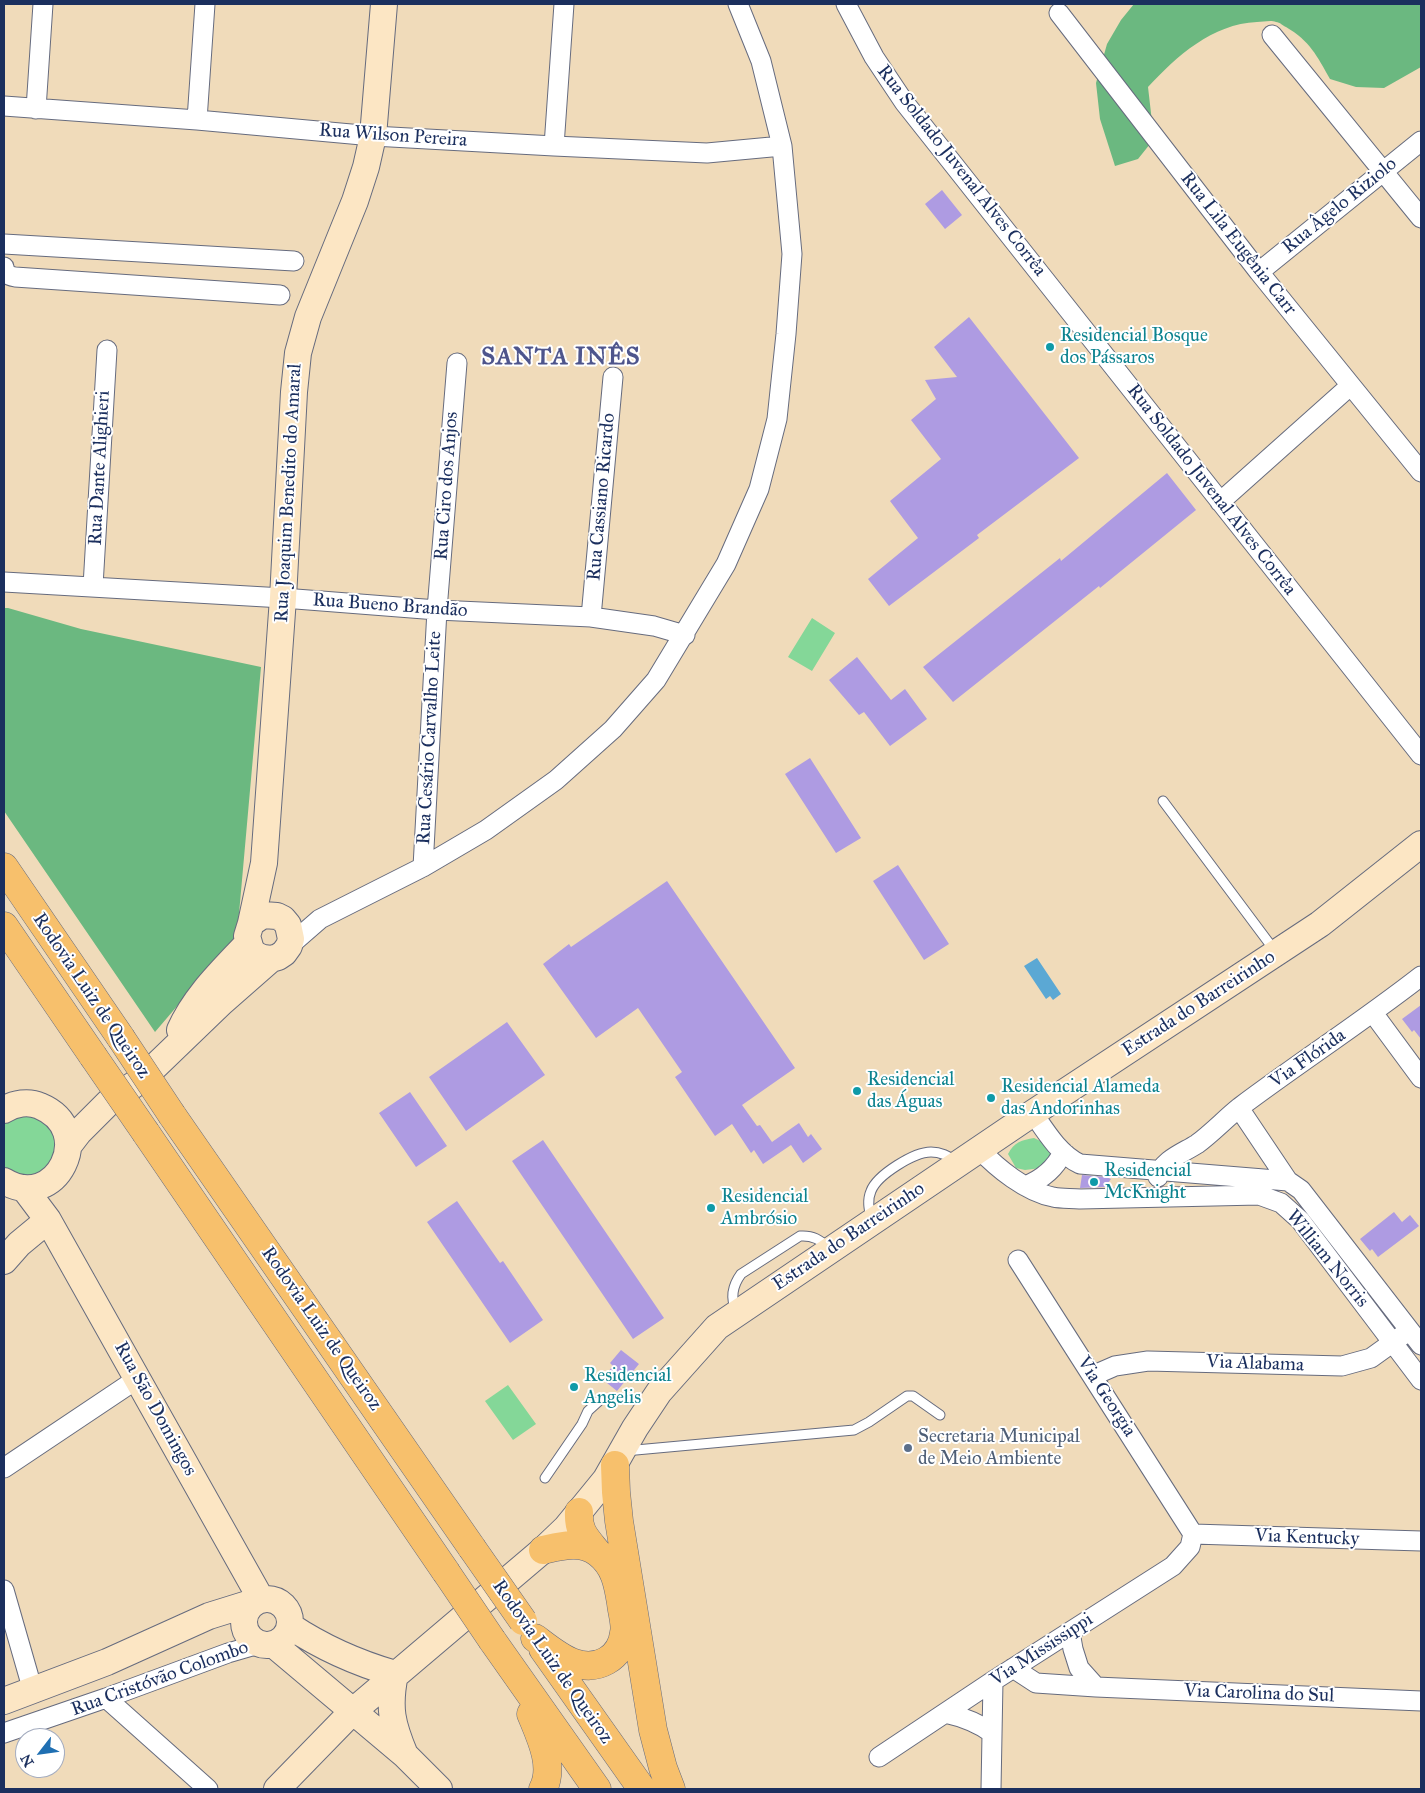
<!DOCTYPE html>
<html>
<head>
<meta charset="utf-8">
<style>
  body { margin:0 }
  #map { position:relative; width:1425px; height:1793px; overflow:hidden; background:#f0dbba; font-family:"IM FELL Great Primer",serif }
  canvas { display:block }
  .frame { position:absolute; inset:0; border:5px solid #1b2f5e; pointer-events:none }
  .north { position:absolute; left:15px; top:1728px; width:50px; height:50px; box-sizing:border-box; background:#fff; border:1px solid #a4acbf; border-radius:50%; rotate:240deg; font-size:14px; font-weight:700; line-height:20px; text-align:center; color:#1b2f5e }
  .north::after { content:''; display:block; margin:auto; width:18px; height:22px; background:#1f6fb2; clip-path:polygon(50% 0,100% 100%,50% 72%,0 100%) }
</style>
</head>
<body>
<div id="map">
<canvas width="1425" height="1793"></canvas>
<div class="frame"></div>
<div class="north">N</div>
</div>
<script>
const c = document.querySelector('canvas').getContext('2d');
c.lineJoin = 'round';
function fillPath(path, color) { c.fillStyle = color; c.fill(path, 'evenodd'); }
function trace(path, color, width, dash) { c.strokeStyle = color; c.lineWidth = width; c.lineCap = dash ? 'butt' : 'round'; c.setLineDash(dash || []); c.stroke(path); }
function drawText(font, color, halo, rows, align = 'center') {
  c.font = font + ' "IM FELL Great Primer",serif'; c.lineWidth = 4; c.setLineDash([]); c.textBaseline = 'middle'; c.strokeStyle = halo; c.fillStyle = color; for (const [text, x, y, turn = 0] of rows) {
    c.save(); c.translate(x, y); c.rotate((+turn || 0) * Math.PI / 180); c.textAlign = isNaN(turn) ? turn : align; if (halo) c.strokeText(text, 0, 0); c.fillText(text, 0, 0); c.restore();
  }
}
fillPath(new Path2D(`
  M812,618l23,15 -23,38 -24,-14z
  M24,1113l25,10 9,25 -14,23c-16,5 -25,8 -40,-4v-45z
  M1034,1138c9,4 15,8 18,17l-11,13 -16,2 -9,-2 -8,-14c6,-12 14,-14 26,-16z
  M508,1385l28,39 -23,16 -28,-39z`), '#84d798');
fillPath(new Path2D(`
  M1134,4h287v63l-37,21 -28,-1 -26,-8c-13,-23 -20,-38 -44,-52 -3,-1 -6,-5 -10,-5 -5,-2 -13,0 -19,0 -45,2 -80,34 -109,65l6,52 -16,20 -23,7 -15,-47 -4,-36 11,-39 14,-24z
  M4,608h4l73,21 180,38 -24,269 -82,96 -151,-221z`), '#6bb880');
fillPath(new Path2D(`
  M1037,958l24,36 -8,6 -3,-4 -4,3 -22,-33z`), '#5ba8d4');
fillPath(new Path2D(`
  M942,190l20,25 -17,14 -20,-25z
  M969,317l110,141 -102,77 2,3 -90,68 -21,-27 50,-41 -28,-37 51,-42 -30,-39 25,-21 -11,-19 32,-3 -23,-30z
  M1167,473l29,37 -96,78 -1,-2 -146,116 -30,-35 137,-109 1,3z
  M857,657l34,43 14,-11 22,30 -37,27 -26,-34 -5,3 -30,-35z
  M810,758l51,80 -25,15 -51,-79z
  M898,865l51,79 -25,16 -51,-79z
  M667,881l128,187 -53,37 15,21 3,-1 12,17 27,-19 9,14 3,-3 11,15 -19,14 -12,-18 -28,19 -9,-14 -3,3 -19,-29 -17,12 -40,-59 7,-5 -44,-64 -42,30 -53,-74 26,-20 2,3z
  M1421,1005v34l-7,-9 -2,2 -10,-13z
  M507,1022l38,53 -79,56 -37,-54z
  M410,1092l37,54 -31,21 -37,-54z
  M543,1140l121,178 -31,21 -121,-178z
  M1082,1175l24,2 5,2 -6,8 -25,1z
  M457,1201l43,62 3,-2 40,59 -33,23 -83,-121z
  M1394,1212l8,10 8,-7 9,11 -41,31 -6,-8 -2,2 -10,-12z
  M621,1350l18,14 -22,27 -15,-12 11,-13 -3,-3z`), '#ae9be2');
const lane = new Path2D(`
  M1163,801l112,150
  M871,1218c-2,-9 -4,-18 0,-27 6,-16 43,-39 60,-39 10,0 17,4 25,9
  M736,1310c-6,-13 -3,-25 5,-36l59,-38c13,-1 20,4 29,12
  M625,1451l229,-21 15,-8 38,-26h6l27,19
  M545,1478l37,-54 6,-13 11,-10`);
const street = new Path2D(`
  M846,4l28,53 30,45 517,653
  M1059,13l200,259 162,200
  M1272,35l149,183
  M4,106l193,14 176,16 181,10 153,7 75,-7
  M36,109l7,-105
  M197,120l8,-116
  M554,146l10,-142
  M4,244l290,17
  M4,267c1,7 5,9 11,10l265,18
  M1259,272l162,-131
  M1220,502l130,-116
  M4,582l279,16 154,12 154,7 63,9 31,9
  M93,586l14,-236
  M591,617l22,-240
  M423,867l14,-257 20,-247
  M289,946l31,-27 103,-52 63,-37 70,-50 57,-51 43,-49 70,-116 33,-75 18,-70 9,-85 6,-80 -10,-108 -21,-85 -23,-57
  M1373,1013l48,65
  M1239,1108l49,73
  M1033,1113c13,19 26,41 47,51l208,17 13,9 120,155
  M979,1149c18,19 47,43 74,48 9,2 18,1 27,2l179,-4 22,8 19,17 121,160
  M1158,1177c4,-17 25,-24 39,-33 15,-11 28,-25 43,-37 60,-45 122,-85 181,-131
  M1025,1186c18,-7 30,-17 38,-34
  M1018,1260l175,274
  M1092,1376l23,-10 33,-5 194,5 29,-8 32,-23
  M4,1468l133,-89
  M1193,1534l228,7
  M4,1590l29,101
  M1070,1632l3,17 6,19 17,19
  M1013,1668l23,15 60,4 325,14
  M106,1698l102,91
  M945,1713c18,4 32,9 47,20
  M4,1733l102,-35 122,-45 31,-9
  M879,1757l114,-76 180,-115 17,-19 3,-13
  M991,1789l2,-108`);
const secondary = new Path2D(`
  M251,923l12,-8 14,1 6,3 5,6 3,14 -2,7 -5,7 -6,4 -7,2 -8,-1 -7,-3 -5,-5 -4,-14 4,-13 13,-60 19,-265 11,-206 4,-39 10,-36 47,-116 11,-34 7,-31 11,-132
  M180,1030c15,-34 43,-60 68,-87
  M4,1110c10,-7 25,-9 36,-4 58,24 16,107 -36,75
  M69,1145l10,-13 30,-30 33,-23 80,-77 49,-43
  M24,1188l24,32 213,379
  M4,1261l15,-17 29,-24
  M244 1622a23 23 0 1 1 46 0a23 23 0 1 1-46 0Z
  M290,1626c33,22 67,37 105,48
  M273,1644l132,111 34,34
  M395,1674c-7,34 -3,50 10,81
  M4,1701l103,-39 102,-46 45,-14
  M277,1789l75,-77 191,-162 23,-22 40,-49 29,-51 24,-36 58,-65 316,-214 287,-189 101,-80`);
const highway = new Path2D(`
  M4,867l117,171
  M4,926l89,130
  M172,1115l300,433
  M146,1133l300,439
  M615,1465l1,27 3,29 34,209 10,38 8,21
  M579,1512c-1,19 6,25 18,40
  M535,1638c12,9 25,20 39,25 23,8 47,-4 50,-30 2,-9 -2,-20 -3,-30 -3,-19 -6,-37 -23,-50 -16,-13 -37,-7 -55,-3
  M492,1640l105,149
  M543,1649l99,140
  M531,1714c9,22 24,52 12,75`);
trace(lane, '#666b7e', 11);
trace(street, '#666b7e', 21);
trace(secondary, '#666b7e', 28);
trace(highway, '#666b7e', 29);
trace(lane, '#fff', 9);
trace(street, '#fff', 19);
trace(secondary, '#fce6c4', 26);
trace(highway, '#f7c06c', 28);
const highwayBridge = new Path2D(`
  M121,1038l51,77
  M93,1056l53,77
  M472,1548l51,73
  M446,1572l46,68`);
trace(highwayBridge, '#666b7e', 29, []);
trace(highwayBridge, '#f7c06c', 28);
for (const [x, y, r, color] of [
  [1050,347,5,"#0f9aa8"],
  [857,1091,5,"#0f9aa8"],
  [991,1098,5,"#0f9aa8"],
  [1094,1182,5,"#0f9aa8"],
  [711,1208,5,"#0f9aa8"],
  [574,1387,5,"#0f9aa8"],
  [908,1448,5,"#5c6f8a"]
]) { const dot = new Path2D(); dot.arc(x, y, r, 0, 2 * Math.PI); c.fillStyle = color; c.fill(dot); trace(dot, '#fff', 2); }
drawText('19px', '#1b2f5e', '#fff', [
  ["Rua Wilson Pereira",393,136,4],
  ["Rua Soldado Juvenal Alves Corrêa",961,171,52],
  ["Rua Âgelo Riziolo",1340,206,-39],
  ["Rua Lila Eugênia Carr",1238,244,52],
  ["Rua Dante Alighieri",100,468,-87],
  ["Rua Ciro dos Anjos",447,486,-86],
  ["Rua Soldado Juvenal Alves Corrêa",1211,490,52],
  ["Rua Joaquim Benedito do Amaral",289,493,-87],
  ["Rua Cassiano Ricardo",602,497,-85],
  ["Rua Bueno Brandão",390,606,4],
  ["Rua Cesário Carvalho Leite",430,738,-87],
  ["Rodovia Luiz de Queiroz",91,996,56],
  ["Estrada do Barreirinho",1199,1004,-33],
  ["Via Flórida",1308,1059,-35],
  ["Estrada do Barreirinho",849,1237,-34],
  ["William Norris",1327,1259,51],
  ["Rodovia Luiz de Queiroz",321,1329,55],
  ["Via Alabama",1255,1364,2],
  ["Via Georgia",1106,1397,57],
  ["Rua São Domingos",155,1409,61],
  ["Via Kentucky",1307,1538,2],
  ["Via Mississippi",1042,1650,-33],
  ["Rodovia Luiz de Queiroz",552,1662,55],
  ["Rua Cristóvão Colombo",160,1679,-20],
  ["Via Carolina do Sul",1259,1694,2]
]);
drawText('19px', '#0d838f', '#fff', [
  ["Residencial Bosque",1060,336],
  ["dos Pássaros",1060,358],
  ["Residencial",867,1080],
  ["das Águas",867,1102],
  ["Residencial Alameda",1001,1087],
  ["das Andorinhas",1001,1109],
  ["Residencial",1104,1171],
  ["McKnight",1104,1193],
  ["Residencial",721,1197],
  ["Ambrósio",721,1219],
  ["Residencial",584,1376],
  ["Angelis",584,1398]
], 'left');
drawText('19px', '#4e5e75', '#fff', [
  ["Secretaria Municipal",918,1437],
  ["de Meio Ambiente",918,1459]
], 'left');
c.letterSpacing = '1px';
drawText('bold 24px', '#4e558c', '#fff', [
  ["SANTA INÊS",561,358]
]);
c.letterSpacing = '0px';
</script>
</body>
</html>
